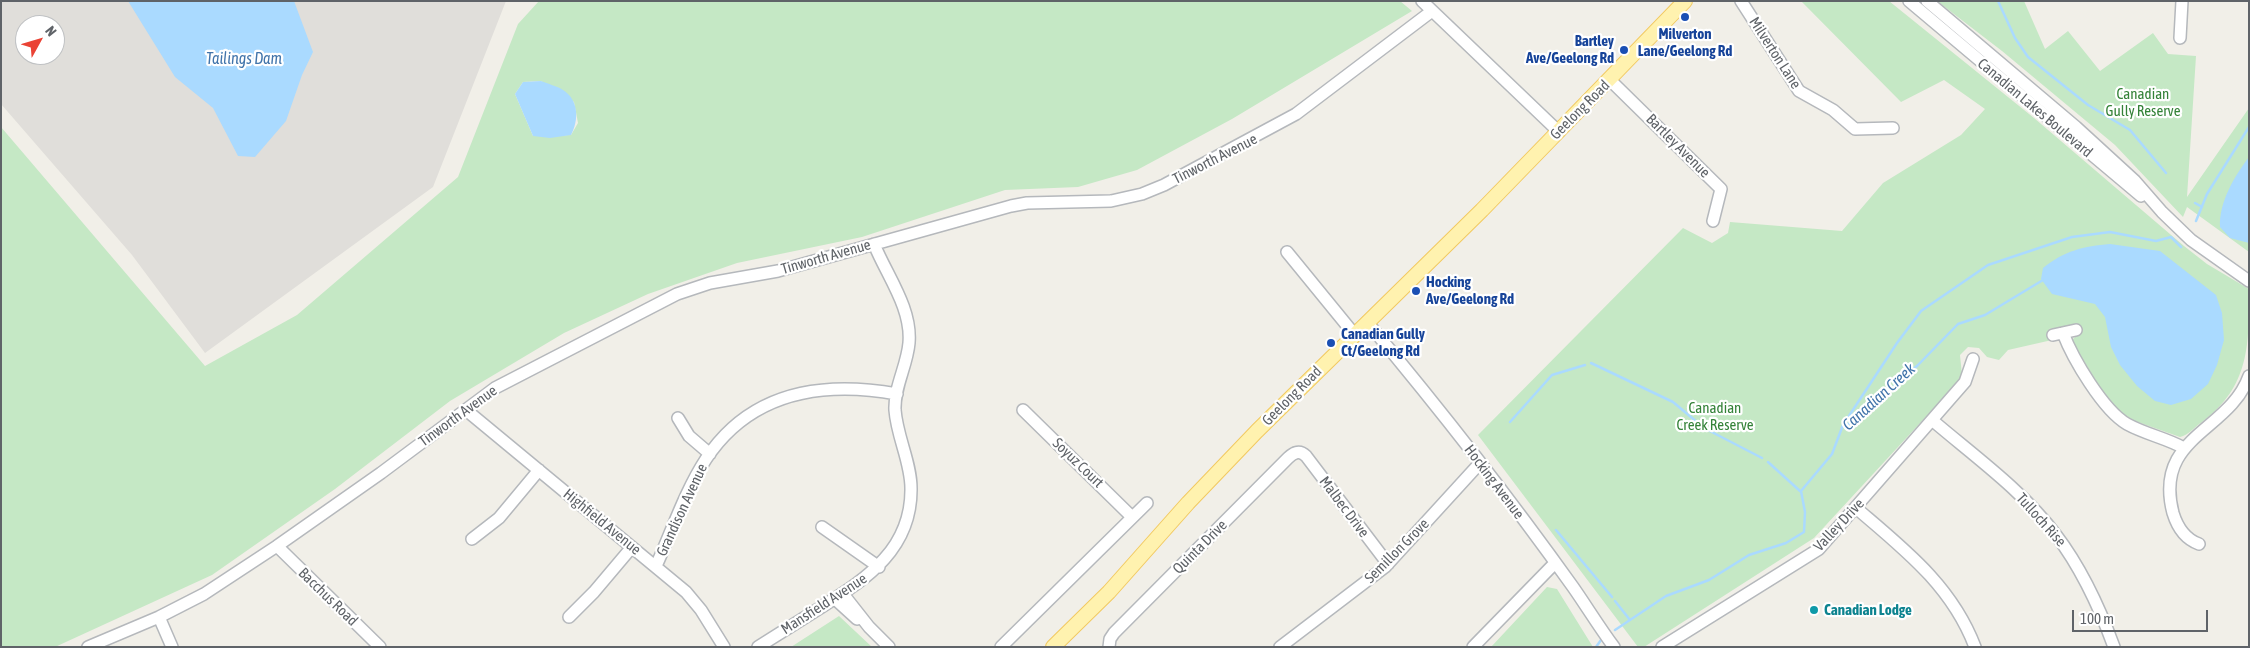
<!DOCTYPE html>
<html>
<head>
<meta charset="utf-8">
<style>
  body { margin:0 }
  #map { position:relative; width:2250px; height:648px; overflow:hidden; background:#f1efe8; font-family:"Asap Condensed",sans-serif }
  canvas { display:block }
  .frame { position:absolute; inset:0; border:2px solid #5f6368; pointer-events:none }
  .north { position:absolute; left:15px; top:15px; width:50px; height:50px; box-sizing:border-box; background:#fff; border:1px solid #bfc1c3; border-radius:50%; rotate:51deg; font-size:14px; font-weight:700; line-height:20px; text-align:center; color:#5f6368 }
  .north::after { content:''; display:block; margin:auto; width:18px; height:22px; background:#ea4335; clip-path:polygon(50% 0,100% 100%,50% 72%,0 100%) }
  .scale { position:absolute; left:2072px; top:610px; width:136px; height:22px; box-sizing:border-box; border:2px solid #5f6368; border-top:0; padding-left:6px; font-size:15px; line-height:18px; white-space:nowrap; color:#5f6368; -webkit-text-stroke:4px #fff; paint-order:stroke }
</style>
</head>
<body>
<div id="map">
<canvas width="2250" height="648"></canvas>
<div class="frame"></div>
<div class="north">N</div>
<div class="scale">100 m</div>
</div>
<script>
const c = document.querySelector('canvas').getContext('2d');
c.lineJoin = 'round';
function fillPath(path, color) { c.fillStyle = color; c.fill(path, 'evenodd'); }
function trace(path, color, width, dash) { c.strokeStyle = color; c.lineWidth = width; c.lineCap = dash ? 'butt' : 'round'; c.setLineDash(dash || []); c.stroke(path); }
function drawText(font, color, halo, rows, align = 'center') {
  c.font = font + ' "Asap Condensed",sans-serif'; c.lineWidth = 4.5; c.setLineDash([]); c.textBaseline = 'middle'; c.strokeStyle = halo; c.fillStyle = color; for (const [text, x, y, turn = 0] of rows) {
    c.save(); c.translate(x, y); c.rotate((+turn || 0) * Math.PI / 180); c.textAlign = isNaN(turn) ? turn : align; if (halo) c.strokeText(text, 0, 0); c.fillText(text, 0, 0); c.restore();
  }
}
fillPath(new Path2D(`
  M1,1h505l-73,186 -228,166 -73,-98 -131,-151zM25,25h30v30h-30z`), '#e0deda');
fillPath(new Path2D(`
  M539,1h861l12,10 -180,108 -95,51 -59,17 -73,3 -143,47 -125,26 -89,31 -84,39 -114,68 -115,88 -123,86 -157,72h-54v-520l204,239 92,-51 161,-138 60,-153zM541,81l33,21 4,21 -7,12 -38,1 -18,-42 8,-12z
  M1801,1h88l145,117 150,128 23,18 42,25c0,56 1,97 -47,133 -8,5 -13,13 -22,15l-45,-16 -14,-8 -19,-22 -28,-46 -1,-6 4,-4 1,-10 -29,4 3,11 -44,10 -9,10 -12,-3 -8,-9 -11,-1 -8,8 2,20 -4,7 -144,156 -170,109h-6l-160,-212 205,-207 29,15 16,-10 2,-11 112,9 41,-48 78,-48 24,-26 -41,-29 -43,22z
  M1937,1h87l21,48 23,-18 32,40 53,-38 15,21 28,2 -9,141 62,-89v144l-62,-45 -4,10 -68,-72 -113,-94z
  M1547,587l10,2 36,58h-102z
  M839,616l33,31h-81z`), '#c5e8c5');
fillPath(new Path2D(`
  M128,1h166l19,51 -11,23 -16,46 -31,36 -17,-1 -25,-48 -38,-31z
  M541,81c7,3 16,5 22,9 16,10 16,30 8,45l-21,3 -17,-2 -18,-42 8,-12z
  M2249,157v86l-19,-5 -10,-11c-1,-25 14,-50 29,-70z
  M2110,244l50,7 56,44 6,18 2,27 -7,25 -9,19 -17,15 -20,6 -16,-4 -18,-15 -17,-21 -9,-18 -6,-30 -10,-13 -43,-10 -11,-15 2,-11c21,-17 41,-22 67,-24z`), '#aadaff');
trace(new Path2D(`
  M1998,1l17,37 13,19 60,48 42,25 36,43
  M2195,203l7,4
  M2196,221l11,-27 42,-67
  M1591,363l82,39 31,26 58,30
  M1510,422l42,-47 33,-10
  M1843,425l54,-82 24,-32 67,-46 84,-28 38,-5 46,9 15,-4 10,10
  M1768,462l32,29
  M1556,530l56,67
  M1615,601l15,19
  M1615,630l51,-34 43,-16 40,-25 37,-12 18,-11 1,-20 -4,-21 31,-37 11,-29 10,-2 65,-58 40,-41 27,-9 58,-35
  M1596,647l5,-7`), '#aadaff', 2.5);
const minor = new Path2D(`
  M1422,1l137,131
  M1741,1l58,90 34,19 22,19 38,-1
  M1909,1l232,195
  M1927,1l149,126 59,54 27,31 29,28 58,41
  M2180,38l2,-37
  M1610,80l111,109 -8,32
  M1287,252l67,82
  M1367,322c72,86 141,174 206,265 14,20 26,40 41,60
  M2063,333c10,26 40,77 64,91 18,10 39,14 57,24
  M2053,335l23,-5
  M466,410l220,182 15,18 23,37
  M1023,410l109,107
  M678,418l11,18 21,18
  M1932,420c42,36 90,70 124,115 26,34 43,71 58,112
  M1856,508c48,41 96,78 119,139
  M822,527l57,40
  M472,539l27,-21 40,-48
  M2199,544c-14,-5 -22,-18 -26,-31 -20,-77 56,-81 76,-137
  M277,546l103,101
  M656,566c16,-35 29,-75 50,-107 45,-68 118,-78 191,-65
  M843,594l26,33 20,20
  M835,599l22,20
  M159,617l13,30
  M569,617l25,-25 38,-45
  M88,647l71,-30 45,-23 73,-48 104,-73 114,-85 182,-94 33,-11 68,-12 233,-65 16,-3 84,-2 31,-7 22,-9 132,-71 136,-103
  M758,647c22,-14 43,-27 65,-41 45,-28 89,-58 88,-118 0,-26 -14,-51 -16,-78 -1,-23 12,-44 14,-67 3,-35 -22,-67 -35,-99
  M1001,647l146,-144
  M1109,647l1,-8 4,-6 174,-175c6,-6 12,-8 18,-2l82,108
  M1280,647l105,-80 95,-104
  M1473,647l82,-84
  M1662,647l157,-98 146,-167 8,-23`);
const major = new Path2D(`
  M1053,647l56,-55 79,-89 69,-72 225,-221 203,-209`);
trace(minor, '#b5b8bc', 14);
trace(major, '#f2c960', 16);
trace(minor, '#fff', 11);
trace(major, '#fff2af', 14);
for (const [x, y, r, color] of [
  [1685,17,5,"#1a4fb4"],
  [1624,50,5,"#1a4fb4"],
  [1416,291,5,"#1a4fb4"],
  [1331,343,5,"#1a4fb4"],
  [1814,610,5,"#0f9aa8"]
]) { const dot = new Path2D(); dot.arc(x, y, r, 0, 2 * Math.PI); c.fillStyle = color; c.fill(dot); trace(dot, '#fff', 2); }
drawText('bold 15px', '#164399', '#fff', [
  ["Milverton",1685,34,"center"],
  ["Lane/Geelong Rd",1685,51,"center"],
  ["Bartley",1614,41,"right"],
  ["Ave/Geelong Rd",1614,58,"right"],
  ["Hocking",1426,282],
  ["Ave/Geelong Rd",1426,299],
  ["Canadian Gully",1341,334],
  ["Ct/Geelong Rd",1341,351]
], 'left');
drawText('15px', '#5f6368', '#fff', [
  ["Milverton Lane",1775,53,57],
  ["Canadian Lakes Boulevard",2035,108,40],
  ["Geelong Road",1580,110,-45],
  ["Bartley Avenue",1678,146,45],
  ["Tinworth Avenue",1215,159,-27],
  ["Tinworth Avenue",826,257,-16],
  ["Geelong Road",1292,396,-45],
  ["Tinworth Avenue",458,416,-36],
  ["Soyuz Court",1078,463,44],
  ["Hocking Avenue",1494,482,53],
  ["Malbec Drive",1344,507,53],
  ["Grandison Avenue",682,510,-65],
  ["Tulloch Rise",2041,520,48],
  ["Highfield Avenue",602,522,39],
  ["Valley Drive",1839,525,-47],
  ["Quinta Drive",1200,547,-45],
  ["Semillon Grove",1397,551,-45],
  ["Bacchus Road",328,597,44],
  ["Mansfield Avenue",824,604,-33]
]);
drawText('15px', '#348238', '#fff', [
  ["Canadian",2143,94],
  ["Gully Reserve",2143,111],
  ["Canadian",1715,408],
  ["Creek Reserve",1715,425]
]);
drawText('bold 15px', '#0d838f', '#fff', [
  ["Canadian Lodge",1824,610]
], 'left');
drawText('italic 16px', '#4174aa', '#fff', [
  ["Tailings Dam",244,59],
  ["Canadian Creek",1879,397,-42]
]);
</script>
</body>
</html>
